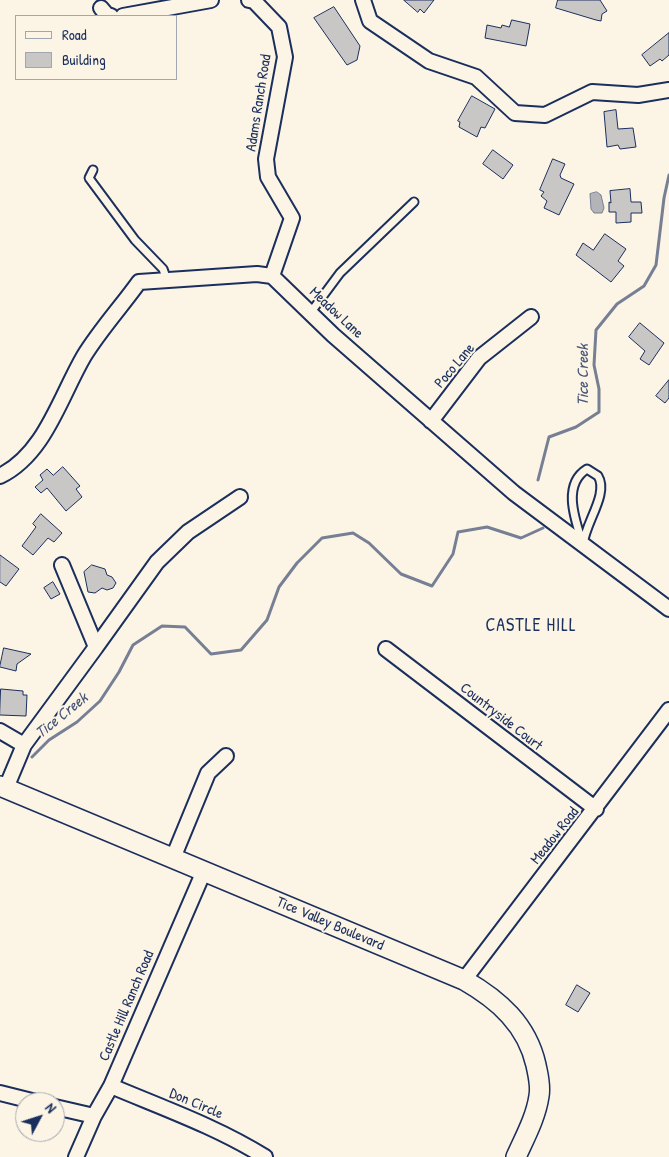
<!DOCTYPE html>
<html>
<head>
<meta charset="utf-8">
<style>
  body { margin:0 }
  #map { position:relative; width:669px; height:1157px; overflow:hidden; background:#fcf5e5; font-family:"Patrick Hand",sans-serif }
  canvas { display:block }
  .legend { position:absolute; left:15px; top:15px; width:162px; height:65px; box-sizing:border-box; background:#fcf5e5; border:1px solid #a2a6af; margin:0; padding:6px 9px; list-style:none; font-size:15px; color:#1b2f5e }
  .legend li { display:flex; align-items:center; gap:10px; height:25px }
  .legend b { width:25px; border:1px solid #a2a6af }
  .north { position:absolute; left:15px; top:1092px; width:50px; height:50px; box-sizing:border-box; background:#fcf5e5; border:1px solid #a2a6af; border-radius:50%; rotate:50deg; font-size:14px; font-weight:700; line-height:20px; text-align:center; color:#1b2f5e }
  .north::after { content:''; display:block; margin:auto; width:18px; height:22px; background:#1b2f5e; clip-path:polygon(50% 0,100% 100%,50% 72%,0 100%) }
</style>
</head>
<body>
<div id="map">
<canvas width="669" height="1157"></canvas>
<ul class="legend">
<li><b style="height:6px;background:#fcf5e5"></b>Road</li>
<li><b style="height:14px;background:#c8c7c6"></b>Building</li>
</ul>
<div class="north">N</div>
</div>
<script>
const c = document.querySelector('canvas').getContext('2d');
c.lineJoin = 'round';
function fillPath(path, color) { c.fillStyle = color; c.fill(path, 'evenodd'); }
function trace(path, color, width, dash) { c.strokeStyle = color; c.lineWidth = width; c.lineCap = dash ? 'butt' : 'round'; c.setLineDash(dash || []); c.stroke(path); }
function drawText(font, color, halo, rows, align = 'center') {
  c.font = font + ' "Patrick Hand",sans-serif'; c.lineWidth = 4; c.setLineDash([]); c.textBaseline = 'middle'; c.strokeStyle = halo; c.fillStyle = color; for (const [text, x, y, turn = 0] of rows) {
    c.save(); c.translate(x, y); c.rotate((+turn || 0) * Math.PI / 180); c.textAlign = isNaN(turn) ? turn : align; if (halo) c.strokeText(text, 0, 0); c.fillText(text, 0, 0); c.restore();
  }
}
const water = new Path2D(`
  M597,192l4,3 3,13 -2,5h-8l-3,-4 -1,-15z`);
fillPath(water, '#b2b4b8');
trace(water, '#767f94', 1);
trace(new Path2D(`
  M538,480l11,-43 27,-10 23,-15v-23l-5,-24 2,-35 21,-26 27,-18 12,-21 8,-67 5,-23
  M32,757l17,-17 28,-18 23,-21 19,-29 14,-27 29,-19 23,1 26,27 30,-4 26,-30 12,-33 18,-24 25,-25 31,-5 16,10 32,31 31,12 21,-32 5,-22 29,-5 34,11 22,-10`), '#767f94', 3);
const building = new Path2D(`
  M404,0h30l-10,13 -4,-4 -2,3z
  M558,0h42l7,11 -5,3 -1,7 -5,-1 -40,-12z
  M334,7l26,39 -3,14 -10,5 -33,-47z
  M512,20l18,4 -4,22 -41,-8 2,-13 14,3 1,-3 7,2z
  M669,33v22l-7,6 -2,-2 -10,7 -8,-11z
  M472,96l23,13 -10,19 -4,-1 -4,10 -18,-10 1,-5 -2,-1z
  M616,110l2,19 15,-1 3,19 -16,2 -2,-4 -11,2 -3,-35z
  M493,150l20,15 -10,14 -20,-15z
  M553,159l12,5 -5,11 1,3 13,6 -15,31 -15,-7 3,-7 -6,-5 3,-4 -4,-2z
  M630,189l1,13h10l1,11h-11v9l-15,1v-11h-7v-10l2,1 -1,-12z
  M605,234l21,15 -8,12 6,5 -13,16 -35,-27 7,-12 10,7z
  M640,323l24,20 -15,22 -9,-6 5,-8 -16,-14z
  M669,380v18l-4,5 -9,-7z
  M63,467l17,19 -4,3 6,8 -16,14 -19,-23 -6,5 -6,-6 8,-7 -3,-5 7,-6 6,6z
  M41,514l21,19 -8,9 -6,-4 -15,17 -11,-9 14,-19 -3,-3z
  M0,555l19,14 -13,17 -6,-4z
  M92,565l13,4 2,6 5,2 4,6 -3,5 -6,2 -5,-2 -7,5 -7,-1 -4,-20z
  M53,582l7,12 -9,5 -7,-11z
  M4,648l27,6 -14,10 -1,7 -16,-4z
  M1,689l22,2v4h4l-1,21 -26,-1z
  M577,985l13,8 -12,19 -12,-7z`);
fillPath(building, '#c8c7c6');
trace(building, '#1b2f5e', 1);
const lane = new Path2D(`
  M93,170l-4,8 46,62 28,29 4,11
  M311,312l29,-39 74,-71
  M587,469l11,7c11,18 -13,47 -15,69 -7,-23 -22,-60 4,-76z`);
const street = new Path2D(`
  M249,0l5,1 25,26 6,30 -19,102 2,18 24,41 -20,58
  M363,0l7,21 59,40 47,16 39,36 30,2 47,-23 46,3 31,-5
  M101,8l6,7 4,1
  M123,16l88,-16
  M431,421l48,-63 52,-41
  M0,476c45,-22 60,-79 84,-120 16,-26 37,-49 55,-74l118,-8 15,2 61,59 181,158 155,116
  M96,647l61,-85 31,-30 52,-35
  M386,649l210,160
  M0,731l24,14 -18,43
  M24,745l72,-98 -34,-82
  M173,858l35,-85 18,-17
  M464,980l205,-270
  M111,1086c52,22 106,41 154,71
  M0,1093l36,9
  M55,1107l39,9 17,-30 93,-215
  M76,1157l18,-41`);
const secondary = new Path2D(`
  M0,786l464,194c35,20 63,45 72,85 2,10 5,20 3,31 -3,21 -14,41 -23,61`);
trace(lane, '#1b2f5e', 11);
trace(street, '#1b2f5e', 18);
trace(secondary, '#1b2f5e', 22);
trace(lane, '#fcf5e5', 7);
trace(street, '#fcf5e5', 14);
trace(secondary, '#fcf5e5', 19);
drawText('15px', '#1b2f5e', '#fcf5e5', [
  ["Adams Ranch Road",259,103,-81],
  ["Meadow Lane",336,313,43],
  ["Poco Lane",455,366,-50],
  ["Countryside Court",501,717,38],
  ["Meadow Road",555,836,-52],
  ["Tice Valley Boulevard",330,924,23],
  ["Castle Hill Ranch Road",127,1006,-67],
  ["Don Circle",196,1104,23]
]);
drawText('italic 16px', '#485779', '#fcf5e5', [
  ["Tice Creek",584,375,-90],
  ["Tice Creek",62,716,-39]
]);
c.letterSpacing = '1px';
drawText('18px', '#1b2f5e', '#fcf5e5', [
  ["CASTLE HILL",531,626]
]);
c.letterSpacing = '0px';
</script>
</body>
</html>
